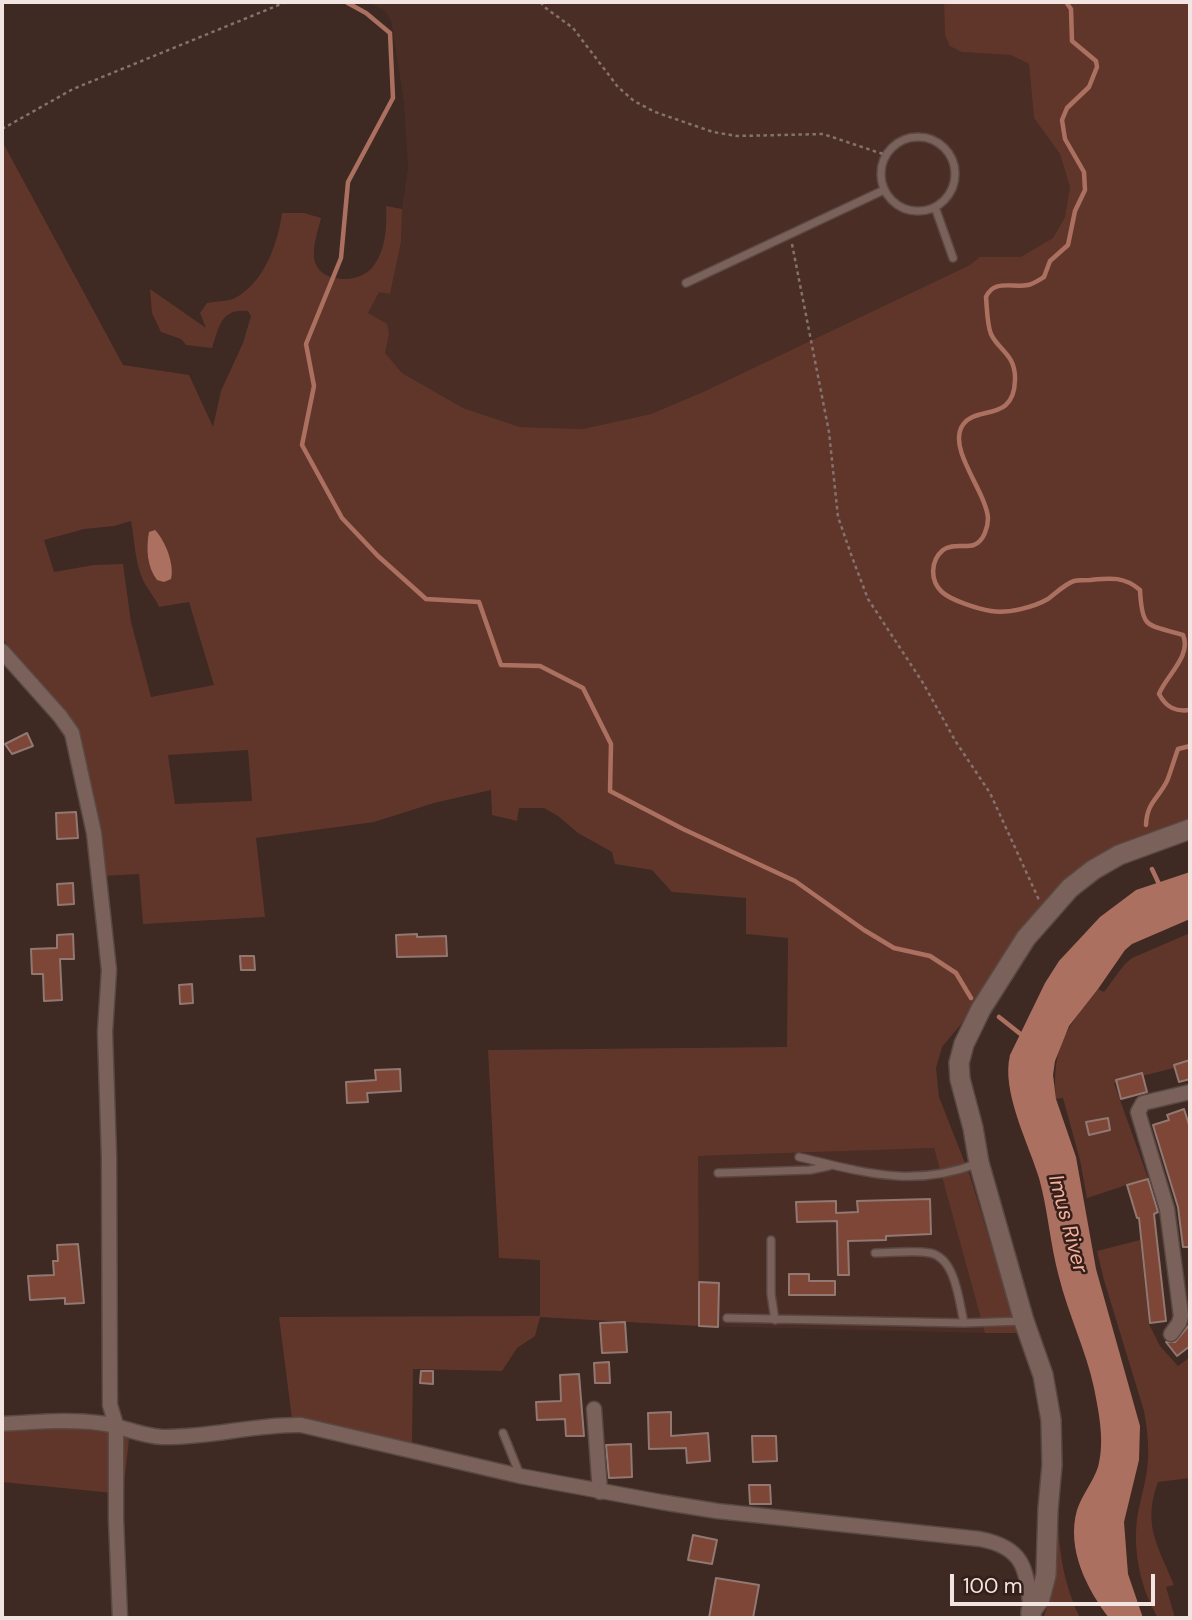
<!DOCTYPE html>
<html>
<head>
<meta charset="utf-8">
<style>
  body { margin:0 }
  #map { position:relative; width:1192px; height:1620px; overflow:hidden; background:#3e2923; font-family:"DM Sans",sans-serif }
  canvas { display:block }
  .frame { position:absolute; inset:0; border:4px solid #f2e4e0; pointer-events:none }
  .scale { position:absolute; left:950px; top:1574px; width:205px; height:32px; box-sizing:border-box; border:4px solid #f2e4e0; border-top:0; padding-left:9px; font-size:21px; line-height:24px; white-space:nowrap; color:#f2e4e0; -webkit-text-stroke:5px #341f1a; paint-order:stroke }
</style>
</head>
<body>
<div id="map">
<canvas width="1192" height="1620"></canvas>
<div class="frame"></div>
<div class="scale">100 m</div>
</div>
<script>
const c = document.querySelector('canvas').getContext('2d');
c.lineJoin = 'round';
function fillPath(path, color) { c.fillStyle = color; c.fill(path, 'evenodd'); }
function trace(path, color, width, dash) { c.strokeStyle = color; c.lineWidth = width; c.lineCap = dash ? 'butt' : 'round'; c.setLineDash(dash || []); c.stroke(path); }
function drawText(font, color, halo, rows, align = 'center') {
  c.font = font + ' "DM Sans",sans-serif'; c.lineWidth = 5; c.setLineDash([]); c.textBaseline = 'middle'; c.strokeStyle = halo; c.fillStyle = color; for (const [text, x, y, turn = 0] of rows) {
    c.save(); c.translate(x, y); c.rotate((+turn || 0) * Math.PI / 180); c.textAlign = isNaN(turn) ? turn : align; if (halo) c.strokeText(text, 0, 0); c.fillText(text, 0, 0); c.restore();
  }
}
fillPath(new Path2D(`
  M367,2h577l1,33 17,17 49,3 18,9 5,54 26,36 10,33 -5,30 -12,21 -31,19 -42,1 -10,7 -267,127 -52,22 -68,15 -63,-2 -57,-19 -61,-35 -17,-20 4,-19 -21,-20 11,-23 11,3 11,-52 1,-33 6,-41 -4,-66 -13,-82 -7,-10z
  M934,1148l51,185 -286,-7 -2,-170z`), '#4a2e26');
fillPath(new Path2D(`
  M944,2h246v820l-91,36 -157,189 -6,21 3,29 31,79 48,157h-33l-51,-185 -236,8 1,170 -159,-9 -5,19 -18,12 -15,23 -89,-2 -1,75 -95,-23 -25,-2 -13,-102 261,-1v-56l-41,-2 -11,-208 299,-3 1,-109 -42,-4v-36l-74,-6 -20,-22 -37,-6 -3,-12 -34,-19 -20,-17 -14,-8h-25l-2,13 -25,-6 -1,-25 -57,13 -60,19 -118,16 9,79 -122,7 -4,-50 -37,2 -35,-160 -65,-78v-497l121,224 66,10 24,52 8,-36 22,-48 8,-27 -3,-5c-28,-3 -29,17 -36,37l-26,-3 -5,-6 -20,-7 -9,-19 -2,-24 56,39 -6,-15 7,-10c8,-2 21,-1 28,-5 29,-15 43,-55 47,-85h22l17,5c-3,13 -10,31 -6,44 7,22 42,21 56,7 15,-17 16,-42 15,-63l16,3 -1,33 -11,52 -11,-2 -11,21 19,11 2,10 -4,19 17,20 61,35 57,19 63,2 68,-15 52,-22 267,-127 10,-8h41l32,-19 12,-21 5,-30 -10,-33 -26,-36 -5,-54 -18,-9 -49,-3 -12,-6 -5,-11zM131,521c4,21 4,48 16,66 4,7 9,12 12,20l30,-5 25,83 -63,12 -20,-75 -8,-58 -29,1 -40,7 -10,-32 40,-11 30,-3zM248,750l4,51 -77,3 -7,-49z
  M1190,933v131l-76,19 34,95 -61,20 -7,-38 -17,-62 -7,1c-5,-53 11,-71 42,-110l6,3 20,-27 8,-7z
  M1140,1240l9,84 11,22 18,20 12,-9v121l-32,4c-16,43 0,64 16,103l-8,2 9,31h-17c-17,-29 -25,-64 -21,-99 3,-20 10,-39 11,-59 1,-16 -1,-33 -4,-49l-40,-131 -7,-29z
  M44,1426c26,1 63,-2 85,13l-6,55 -121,-12v-55z
  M1058,1521c1,33 7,67 22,97h-37c14,-29 8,-65 6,-96z`), '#60362b');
fillPath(new Path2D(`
  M155,530c10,10 20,35 16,49l-7,3 -7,-2c-10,-13 -11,-32 -8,-48z
  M1190,872v47l-58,25 -7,6 -27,39 -29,37 -14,35 -2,14 3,24 20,58 20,112 44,157 -1,34 -15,62 4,52 15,44h-34c-22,-29 -43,-69 -32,-108 5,-15 16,-28 21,-43 7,-25 1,-54 -4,-79 -8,-38 -26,-74 -35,-111 -9,-33 -11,-67 -20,-99 -11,-36 -38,-87 -29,-123l35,-72 14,-22 41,-44 36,-27z`), '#ac7060');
trace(new Path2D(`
  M346,2l20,11 24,20 3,65 -45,84 -7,76 -35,86 8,42 -12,59 40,73 36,38 48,43 53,3 22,63 39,1 43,22 28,56 -1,47 73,38 112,52 69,49 30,18 36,8 26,17 15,25
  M1066,2l5,7 1,32 24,20 1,6 -8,20 -22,21 -5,12 3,19 19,33 1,18 -10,21 -7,34 -18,16 -6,16c-5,3 -11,7 -16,8 -16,3 -34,-6 -42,12 1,11 1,27 5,37 7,16 25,20 24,46 -1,45 -42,23 -54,48 -11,24 25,64 27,90 0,9 -4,23 -14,27 -10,3 -22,-2 -31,5 -13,11 -13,31 -1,42 10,9 37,17 49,19 17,3 43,-4 57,-12 8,-6 17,-15 26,-18 5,-1 12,-1 16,-1 20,-2 34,-4 50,10 2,40 7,34 43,45 9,21 -17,41 -24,59 7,13 16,18 31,16
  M1146,825c1,-23 12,-26 21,-44 4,-10 7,-21 11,-32l12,-3
  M1152,869l7,15
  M999,1017l24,19`), '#ac7060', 4.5);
const building = new Path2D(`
  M27,733l6,13 -21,8 -7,-10z
  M76,812l2,26 -21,1 -1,-26z
  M73,883l1,21 -16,1 -1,-21z
  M73,934l1,25h-14l2,41 -18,1 -1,-27h-11l-1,-25 26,-1v-13z
  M417,934v3l29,-1 1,20 -50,1 -1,-22z
  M240,956h14l1,14h-14z
  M192,984l1,19 -13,1 -1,-19z
  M1190,1060v19l-11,3 -5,-17z
  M400,1069l1,22 -34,2 1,9 -21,1 -1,-21 30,-2 -1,-10z
  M1142,1073l5,19 -26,7 -5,-19z
  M1184,1109l6,19v119h-7l-5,-40 -25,-82 16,-5 -2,-5z
  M1108,1118l2,12 -21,5 -3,-13z
  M1148,1179l10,33 -4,2 12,107 -16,2 -11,-105h-2l-10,-33z
  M930,1199l1,35 -45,2v4l-38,1 1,34h-11l-1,-54 -40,1 -1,-20 40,-1v12l22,-1 -1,-11z
  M78,1244l6,59 -19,1v-6l-35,2 -2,-24 26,-1 -1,-14h5l-1,-16z
  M789,1274h20v7h26v14h-46z
  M699,1282l20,1 -1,44 -19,-1z
  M625,1322l2,30 -25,1 -2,-30z
  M1190,1324v22l-13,10 -11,-14h9z
  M609,1362l1,21h-15l-1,-20z
  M421,1371h12v13l-13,-1z
  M579,1374l5,62h-18l-1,-17 -28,1 -1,-18 25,-1 -1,-26z
  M671,1412v24l37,-3 2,28 -23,2 -1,-15 -37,1 -1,-36z
  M752,1436h24l1,25 -24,1z
  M631,1444l1,33 -23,1 -3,-33z
  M749,1485h21l1,19h-21z
  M693,1535l24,5 -5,24 -24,-4z
  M716,1578l43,7 -6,33h-44z`);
fillPath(building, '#7d4637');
trace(building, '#917871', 2);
const lane = new Path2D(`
  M881 174a37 37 0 1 1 74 0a37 37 0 1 1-74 0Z
  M935,207l18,51
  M686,283l198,-93
  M799,1157c63,15 114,31 177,7
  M718,1173l92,-3 19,-4
  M771,1240v54l4,26
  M875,1253c17,0 38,-3 55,0 26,5 29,49 34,70
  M727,1318l237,5 60,-2
  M503,1433l17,42`);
const street = new Path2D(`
  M2,651l58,65 12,17 22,100 15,137 -4,62 4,125 1,248 6,20v94l4,99
  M1171,1334l8,-11 2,-7 -14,-107 -29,-97 5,-9 47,-11
  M594,1409l6,83
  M2,1424c31,-2 66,-5 97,-1 21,2 41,13 63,14 47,1 92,-13 139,-12l219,51 141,26 56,9 263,28c46,9 46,31 51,72`);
const secondary = new Path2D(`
  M1031,1618v-7l9,-13 6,-23 2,-66 4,-44 -1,-45 -8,-45 -19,-54 -45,-158 -6,-35 -13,-49 -1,-16 5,-19 17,-35 45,-71 44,-50 23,-18 26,-15 71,-26`);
trace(lane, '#5a4843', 10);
trace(street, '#5a4843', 17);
trace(secondary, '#5a4843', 22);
trace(new Path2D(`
  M541,2l2,4 30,22 45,59 16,14 21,11 58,20 24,4 86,-2 63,21
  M2,129l71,-40 213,-87
  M792,244l37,188 9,85 14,40 16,42 55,84 33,59 34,51 49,107`), '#84726d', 2.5, [3.5, 3.5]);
trace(lane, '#7a625b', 7);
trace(street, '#7a625b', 14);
trace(secondary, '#7a625b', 19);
drawText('italic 21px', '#f6af9c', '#341f1a', [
  ["Imus River",1067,1224,75]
]);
</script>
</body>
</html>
